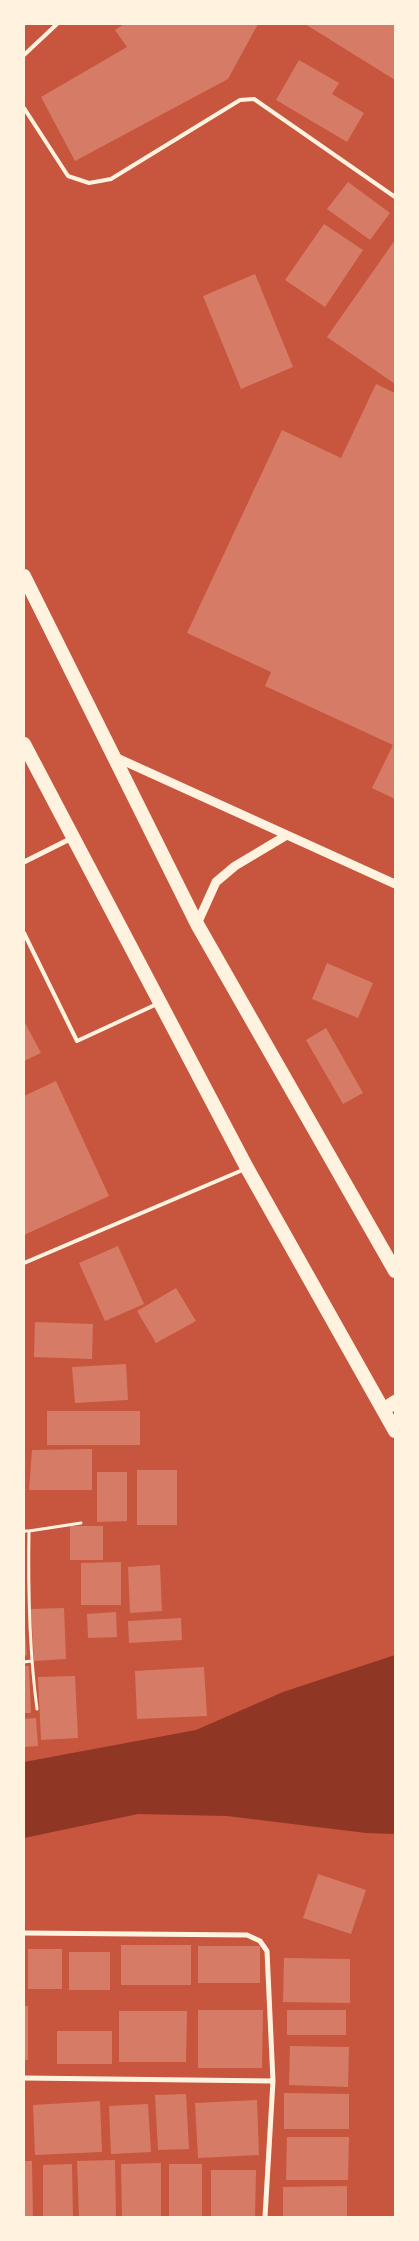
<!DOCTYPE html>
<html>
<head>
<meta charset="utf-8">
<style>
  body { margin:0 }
  #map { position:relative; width:419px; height:2241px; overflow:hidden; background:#c8553d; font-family:Merriweather,serif }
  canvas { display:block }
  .frame { position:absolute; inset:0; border:25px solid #fff3e0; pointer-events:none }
</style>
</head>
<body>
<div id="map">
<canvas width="419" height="2241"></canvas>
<div class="frame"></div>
</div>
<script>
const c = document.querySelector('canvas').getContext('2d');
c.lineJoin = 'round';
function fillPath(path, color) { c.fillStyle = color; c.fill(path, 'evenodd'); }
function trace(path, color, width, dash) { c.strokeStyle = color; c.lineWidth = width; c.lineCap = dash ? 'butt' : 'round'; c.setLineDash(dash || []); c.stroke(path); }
fillPath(new Path2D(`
  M395,1655v179l-29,-1 -139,-17 -89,-2 -114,24v-76l172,-32 87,-38z`), '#8f3625');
fillPath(new Path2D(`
  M124,24h134l-30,55 -153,82 -34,-64 86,-50 -12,-17z
  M305,24h90v56z
  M299,60l40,23 -7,11 32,19 -17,29 -71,-42z
  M348,182l42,31 -20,27 -43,-31z
  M324,224l39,26 -38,57 -40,-27z
  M395,240v144l-68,-47z
  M255,274l38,93 -52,22 -38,-93z
  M376,384l19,9v406l-23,-11 21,-43 -128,-59 6,-14 -84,-39 95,-203 59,28z
  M327,963l46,20 -15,35 -46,-19z
  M24,1021l17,32 -17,8z
  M326,1028l37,65 -20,11 -37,-64z
  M56,1081l53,115 -85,39v-139z
  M118,1246l26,58 -39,17 -26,-58z
  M176,1288l20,33 -40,22 -19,-32z
  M35,1322l58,2 -1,35 -58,-2z
  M126,1364l2,36 -53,3 -3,-36z
  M47,1411h93v34h-93z
  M92,1449v41h-63l3,-40z
  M137,1470h40v55h-40z
  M97,1472h30v49l-30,1z
  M70,1526h33v34h-33z
  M121,1562v43h-40v-42z
  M160,1565l2,46 -32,2 -2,-46z
  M64,1608l2,51 -32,2 -3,-52z
  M116,1612l1,25 -29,1 -1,-24z
  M24,1617l3,38 -3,1z
  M181,1618l1,22 -53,3 -1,-22z
  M24,1666h5l2,47h-7z
  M204,1667l3,49 -70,3 -2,-48z
  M75,1676l3,62 -37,2 -3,-63z
  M36,1718l2,28 -14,1v-28z
  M318,1874l48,16 -15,44 -48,-16z
  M121,1945h70v40h-70z
  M198,1946h62v37h-62z
  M28,1949h34v40h-34z
  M69,1952h41v38h-41z
  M284,1958l66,1v44l-67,-1z
  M24,2006h4v54h-4z
  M198,2010h65l-1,58h-64z
  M287,2010h59v25h-59z
  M119,2011h68l-1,51h-67z
  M57,2031h55v33h-55z
  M290,2046l59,1 -1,40 -59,-2z
  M284,2093l65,1v35h-65z
  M186,2094l3,55 -31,1 -3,-55z
  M257,2100l2,55 -61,3 -3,-55z
  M100,2101l2,51 -67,3 -2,-50z
  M148,2104l3,48 -40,2 -2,-48z
  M287,2137h62l-1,43h-62z
  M115,2160l1,57h-37l-2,-56z
  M24,2161h8l1,56h-9z
  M161,2163v54h-39l-1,-53z
  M72,2164l1,53h-30v-52z
  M169,2164h33v53h-33z
  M211,2170h45l-1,47h-44z
  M347,2186v31h-64v-30z`), '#d67c66');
trace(new Path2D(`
  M24,1531h5c-1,60 0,118 8,178
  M29,1531l52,-8
  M24,1662l7,-1`), '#fff3e0', 3);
trace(new Path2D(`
  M24,55l33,-31
  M24,108l44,68 21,7 22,-4 129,-79 14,-1 141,98
  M24,933l53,108 80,-37
  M24,1263l221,-94`), '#fff3e0', 4);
trace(new Path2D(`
  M24,862l48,-24
  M24,1933l223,2 13,6 7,10 6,130 -8,136
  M24,2078l249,3`), '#fff3e0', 5);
trace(new Path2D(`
  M115,757l280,127
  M197,924l19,-42 19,-16 52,-31`), '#fff3e0', 9);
trace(new Path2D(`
  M24,576l173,348 198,347
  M24,744l223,424 148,263
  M383,1410l12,-8`), '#fff3e0', 14);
</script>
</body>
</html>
